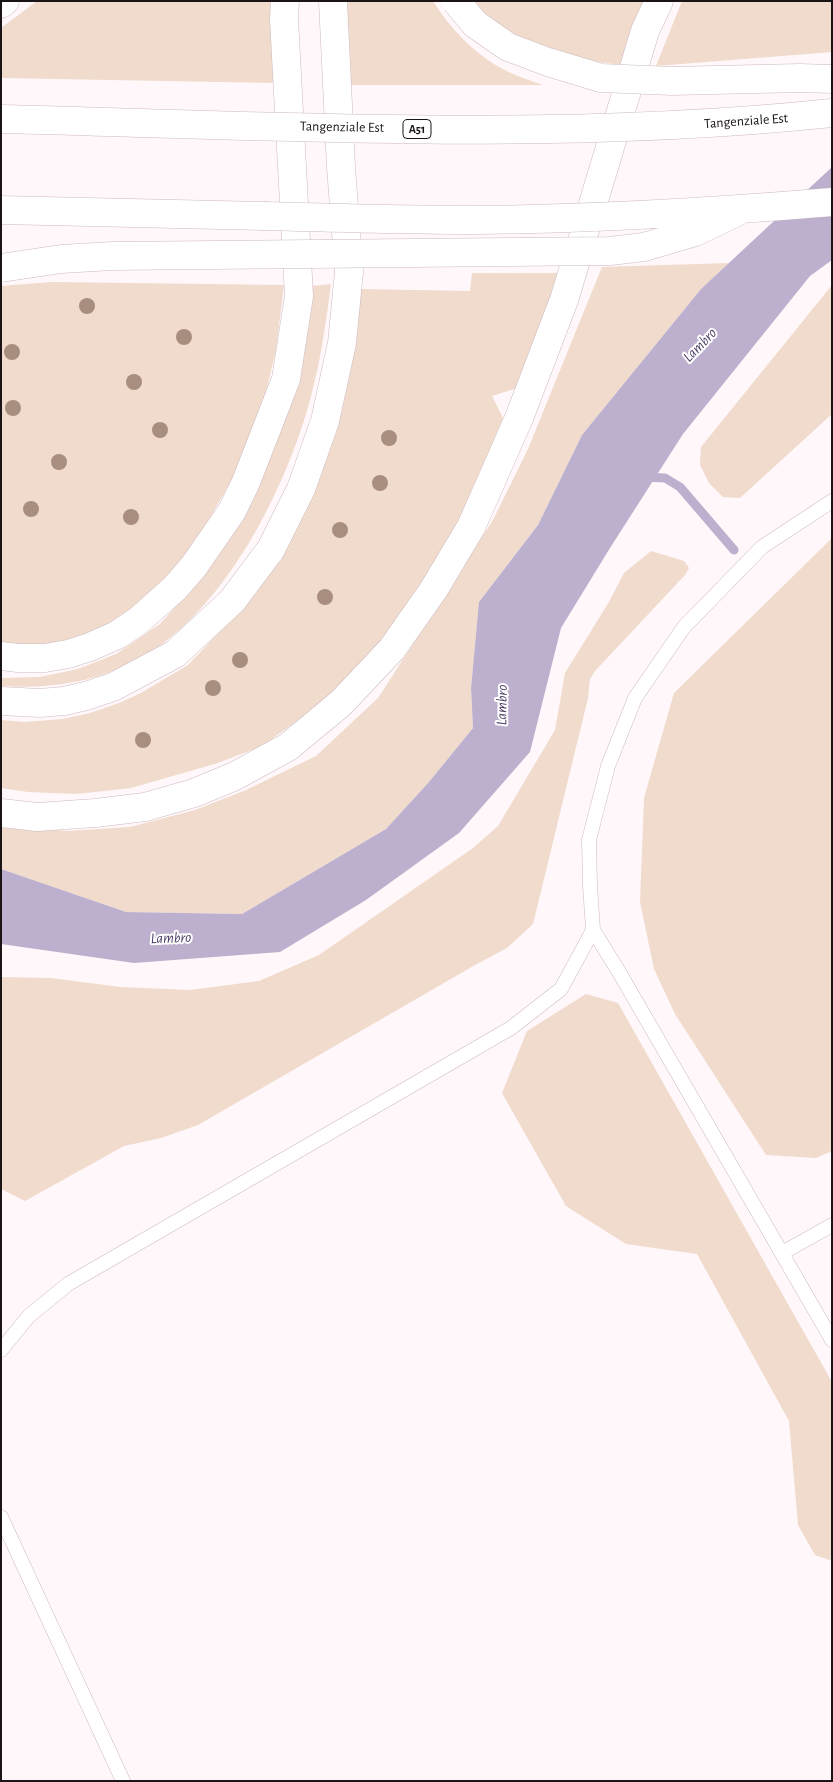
<!DOCTYPE html>
<html>
<head>
<meta charset="utf-8">
<style>
  body { margin:0 }
  #map { position:relative; width:833px; height:1782px; overflow:hidden; background:#fff7f9; font-family:"Alegreya Sans",sans-serif }
  canvas { display:block }
  .frame { position:absolute; inset:0; border:2px solid #1b1416; pointer-events:none }
</style>
</head>
<body>
<div id="map">
<canvas width="833" height="1782"></canvas>
<div class="frame"></div>
</div>
<script>
const c = document.querySelector('canvas').getContext('2d');
c.lineJoin = 'round';
function fillPath(path, color) { c.fillStyle = color; c.fill(path, 'evenodd'); }
function trace(path, color, width, dash) { c.strokeStyle = color; c.lineWidth = width; c.lineCap = dash ? 'butt' : 'round'; c.setLineDash(dash || []); c.stroke(path); }
function drawText(font, color, halo, rows, align = 'center') {
  c.font = font + ' "Alegreya Sans",sans-serif'; c.lineWidth = 4; c.setLineDash([]); c.textBaseline = 'middle'; c.strokeStyle = halo; c.fillStyle = color; for (const [text, x, y, turn = 0] of rows) {
    c.save(); c.translate(x, y); c.rotate((+turn || 0) * Math.PI / 180); c.textAlign = isNaN(turn) ? turn : align; if (halo) c.strokeText(text, 0, 0); c.fillText(text, 0, 0); c.restore();
  }
}
fillPath(new Path2D(`
  M37,1h233l5,82 -274,-5v-50z
  M343,1h90c17,27 41,53 70,68 12,7 26,11 40,16h-192z
  M475,1h170l-24,64 -49,-7 -53,-21 -32,-20z
  M682,1h150v51l-176,14z
  M729,263l-28,26 -119,146 -44,90 -59,77 -8,86 2,40 -44,54 -43,47 -144,85 -116,-2 -125,-43v-45l66,7 63,-4 65,-17 51,-20 70,-34 62,-58 115,-178 35,-71 74,-182z
  M472,273h87l-42,115 -25,8 11,22 -37,89 -32,60 -39,57 -48,57 -46,37 -39,28 -44,17 -87,25 -54,6 -49,-2 -27,-4v-68l24,2 38,-3 27,-6 29,-10 22,-10 47,-28 40,-42 33,-43 98,-291 111,2z
  M51,282l233,3 -8,65 -10,42 -24,69 -51,91 -30,35 -30,24 -34,22 -51,11 -45,2v-360z
  M331,284c-5,38 -10,75 -20,112 -24,92 -89,222 -178,266 -40,21 -87,27 -132,24v-8l39,-1 38,-8 38,-15 44,-30 42,-47 45,-64 31,-74 24,-71 9,-82z
  M832,285v129l-92,84 -17,-1 -14,-14 -9,-18 1,-18z
  M832,538v613l-16,7 -50,-3 -91,-141 -21,-45 -14,-67 4,-104 30,-105z
  M651,551l33,10 5,7 -4,7 -90,96 -5,8 -2,19 -55,226 -26,24 -32,17 -277,160 -37,13 -37,8 -99,55 -24,-12v-212l50,1 69,9 70,3 69,-9 60,-26 154,-107 25,-22 57,-96 10,-57 44,-71 15,-29z
  M586,994l32,9 214,379v179l-17,-6 -17,-30 -9,-104 -92,-167 -71,-10 -60,-38 -64,-113 25,-62z`), '#f0dbcd');
fillPath(new Path2D(`
  M832,167v93l-22,16 -127,158 -73,114 -49,80 -31,124 -71,81 -93,67 -86,52 -146,11 -133,-19v-75l125,43 116,2 144,-85 43,-47 44,-54 -2,-40 8,-86 59,-77 44,-90 119,-146z`), '#bcb0ce');
trace(new Path2D(`
  M643,477l22,1 15,9 54,63`), '#bcb0ce', 9);
const service = new Path2D(`
  M593,930l-3,-45 -1,-45 19,-74 27,-68 49,-71 78,-80 70,-46
  M782,1253l50,-28
  M1,1350l28,-34 39,-32 443,-256 50,-39 32,-59 26,42 213,368
  M1,1517l122,264`);
const minor = new Path2D(`
  M1,813l36,4 58,-4 50,-6 49,-14 41,-17 53,-29 53,-44 51,-54 42,-60 37,-62 48,-109 45,-118 81,-269 14,-30`);
const motorway = new Path2D(`
  M1,4l4,-3
  M1,210l262,6
  M1,656l17,2h27l23,-4 22,-7 27,-12 21,-14 37,-33 19,-22 38,-55 14,-29 40,-103 13,-83 -15,-277 1,-18
  M1,701l39,2 24,-2 22,-5 27,-9 62,-33 57,-53 39,-52 30,-60 24,-68 17,-78 7,-71 -8,-105 -8,-166`);
trace(service, '#cdbac0', 15);
trace(minor, '#cdbac0', 29);
trace(motorway, '#cdbac0', 29);
trace(service, '#fff', 14);
trace(minor, '#fff', 28);
trace(motorway, '#fff', 28);
const motorwayBridge = new Path2D(`
  M456,1l19,23 33,23 40,15 53,16 71,3 128,-3 32,1
  M1,119c277,7 555,23 831,-6
  M263,216c70,2 139,4 209,4 120,-1 240,-8 360,-18
  M1,268l60,-9 51,-3 498,-5 34,-4 51,-15 46,-22`);
trace(motorwayBridge, '#cdbac0', 29, []);
trace(motorwayBridge, '#fff', 28);
c.fillStyle = '#a88e7e';
for (const [x, y] of [
  [87,306],
  [184,337],
  [12,352],
  [134,382],
  [13,408],
  [160,430],
  [389,438],
  [59,462],
  [380,483],
  [31,509],
  [131,517],
  [340,530],
  [325,597],
  [240,660],
  [213,688],
  [143,740]
]) { c.beginPath(); c.arc(x, y, 8, 0, 2 * Math.PI); c.fill(); }
for (const [x, y, w] of [
  [417,129,28]
]) { const box = new Path2D(); box.roundRect(x - w / 2, y - 9.5, w, 19, 4); c.fillStyle = '#fff'; c.fill(box); trace(box, '#1b1416', 1); }
drawText('bold 12px', '#1b1416', null, [
  ["A51",417,129]
]);
drawText('14px', '#1b1416', '#fff', [
  ["Tangenziale Est",746,121,-4],
  ["Tangenziale Est",342,127,1]
]);
drawText('italic 15px', '#4c3a64', '#fff', [
  ["Lambro",700,345,-46],
  ["Lambro",502,705,-89],
  ["Lambro",171,938,-2]
]);
</script>
</body>
</html>
